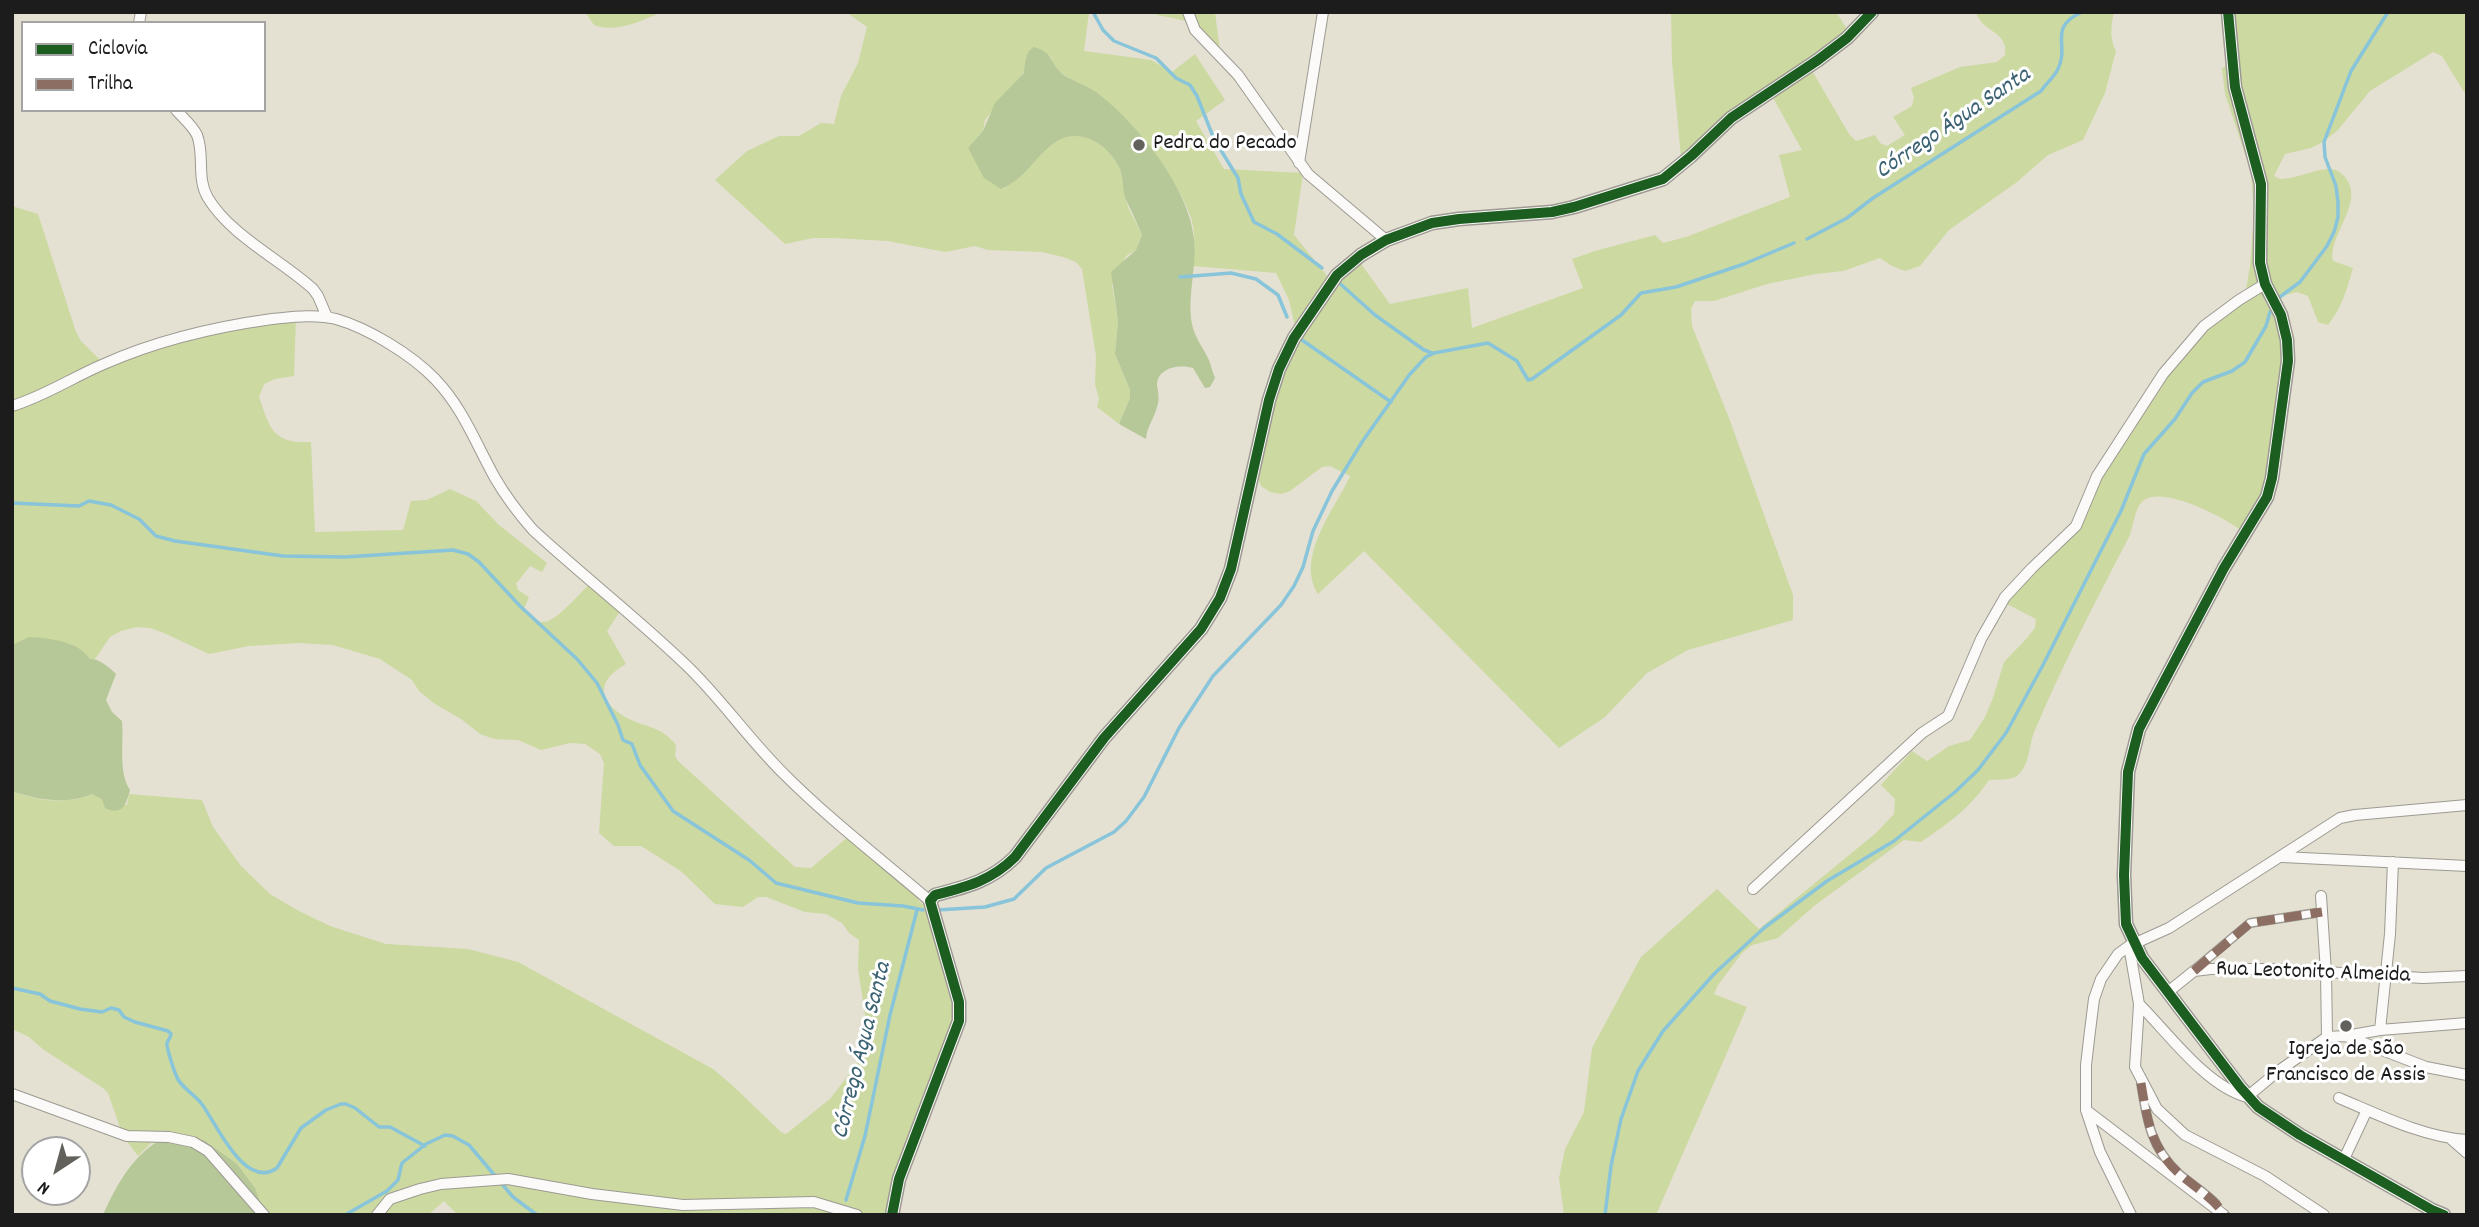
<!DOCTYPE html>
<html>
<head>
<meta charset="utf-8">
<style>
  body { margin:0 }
  #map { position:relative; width:2479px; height:1227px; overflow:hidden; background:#e4e1d2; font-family:Dekko,sans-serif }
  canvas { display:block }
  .frame { position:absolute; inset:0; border:14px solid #1c1c1c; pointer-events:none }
  .legend { position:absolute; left:21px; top:21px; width:245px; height:91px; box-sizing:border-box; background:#fff; border:2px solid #a4a4a4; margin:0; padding:9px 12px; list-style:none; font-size:21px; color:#1c1c1c }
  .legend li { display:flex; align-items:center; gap:14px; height:35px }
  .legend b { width:35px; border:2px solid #a4a4a4 }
  .north { position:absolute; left:21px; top:1136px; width:70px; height:70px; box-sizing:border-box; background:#fff; border:2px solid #a4a4a4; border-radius:50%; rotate:216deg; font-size:19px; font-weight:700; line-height:28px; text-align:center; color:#1c1c1c }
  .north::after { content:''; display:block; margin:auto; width:24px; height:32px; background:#62615c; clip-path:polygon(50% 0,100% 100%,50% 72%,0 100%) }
</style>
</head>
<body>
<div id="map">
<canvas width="2479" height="1227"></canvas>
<div class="frame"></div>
<ul class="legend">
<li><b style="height:9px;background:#1b5e20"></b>Ciclovia</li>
<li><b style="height:9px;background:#8d6e63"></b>Trilha</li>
</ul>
<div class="north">N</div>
</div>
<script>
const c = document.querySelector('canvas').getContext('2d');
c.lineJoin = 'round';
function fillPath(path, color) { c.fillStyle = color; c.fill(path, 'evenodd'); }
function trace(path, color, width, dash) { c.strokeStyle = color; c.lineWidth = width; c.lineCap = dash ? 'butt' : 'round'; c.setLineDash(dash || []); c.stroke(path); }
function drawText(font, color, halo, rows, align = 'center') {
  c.font = font + ' Dekko,sans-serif'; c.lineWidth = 6; c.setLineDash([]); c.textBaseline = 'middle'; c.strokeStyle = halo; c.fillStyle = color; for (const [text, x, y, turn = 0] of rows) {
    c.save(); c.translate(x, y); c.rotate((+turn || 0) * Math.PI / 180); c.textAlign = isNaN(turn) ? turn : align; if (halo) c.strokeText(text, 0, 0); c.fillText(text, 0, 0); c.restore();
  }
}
fillPath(new Path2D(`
  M585,12h77c-21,9 -45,21 -68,13z
  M846,12h243l-5,39 67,9 21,12 23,-18 30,46 -29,21 28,48 79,4 -9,62 34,42 -33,49 -6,-26 -13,-27 -83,-7c1,-15 3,-33 -2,-48 -10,-31 -46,-82 -69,-103 -18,-17 -42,-31 -63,-43l-6,-7 -2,-8 -26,14 -40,49 -2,11 -15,18 35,40c21,-13 33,-33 52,-47 24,-17 55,3 65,27 4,9 3,18 5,27 2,13 12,27 17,39l-6,15 -10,6 -14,29 6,36 -3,33 15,36v8l-11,26 -22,-17 2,-8 -4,-15 1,-28 -14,-87 -6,-7 -13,-5 -21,-5 -54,-2 -13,-4 -30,6 -57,-11 -56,-3h-19l-28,6 -70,-64 32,-29 32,-15h20l22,-13 13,1 7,-28 17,-33 9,-36z
  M1156,12h59l5,39 -28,-29 -35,-7z
  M1671,12h165l11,17 -21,19 -100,65 -45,44 -9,-95z
  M1976,12h138c-3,13 -5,27 2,39l-11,42 -22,47 -35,15 -31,27 -68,48 -29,36 -15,5 -13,-5 -12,-8 -37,13 -27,3 -49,10 -53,17h-19l-4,8 1,17 37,92 64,177v25l-105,30 -41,23 -42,44 -46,31 -195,-197 -46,43c-23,-37 17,-85 32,-118l-20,-10 -8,1 -32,24 -9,3 -11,-2 -9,-6 -5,-13 12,-55 26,-72 50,-71 15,-14 31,43 78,-16 4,40 111,-40 -11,-29 23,-8 60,-16 8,8 23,-6 104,-40 -11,-42 23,-5 -30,-54 39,-27 38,65 7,7 19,-6 5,8 7,3 18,-11 -12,-18 19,-11 2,-9 -3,-9 49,-21 37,-5 8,-7c4,-24 -24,-23 -29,-43z
  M2232,12h235v79l-3,1 -22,-36 -9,-4 -63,39 -33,40 -16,12 -10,5 -26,6 -11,22 6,3c17,0 34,-10 50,-10 6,0 10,3 14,7 23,25 -16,58 -11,85l20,7c-6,21 -11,39 -25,57l-10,-3 -10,-26 -11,-4 -24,6 13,34 -16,148 -28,51c-17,-13 -77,-45 -98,-31 -10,7 -10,28 -16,39 -33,63 -65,125 -93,191 -6,13 -5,34 -16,44 -6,7 -21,5 -30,6 -19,28 -40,43 -68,62l-17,-2 -90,66 -36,32 -26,7 -10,8 -24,32 -4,9 33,13 -91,208h-92l-5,-37 6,-29 19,-37 8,-64 49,-91 76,-68 42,40 117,-96 18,-19 1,-15 -14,-14 31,-34 15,10 22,-15 21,-6 15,-23 8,-19 11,-36 23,-24 8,-10 1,-9 -39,-20 79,-74 28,-54 56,-92 48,-56 37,-27 5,-30 4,-52 -3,-42 -26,-78 -3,-26 13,-6z
  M12,206l26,8 38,118 5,9 24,24 53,-21 138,-28 -2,60 -19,3 -11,5 -5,13c11,31 13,47 52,45l4,90 88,-2 8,-29 16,-1 23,-11 26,12 23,24 48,38 -5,9 -12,-6 -14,18 2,6 11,7 -6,14c6,4 13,11 20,11 13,1 38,-31 49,-40l29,28 -14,21 19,33c-26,14 -31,34 -4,51 20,13 38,9 54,30l-1,11 3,5 117,106 16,1 37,-31 73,59 -3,4 9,8 28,101c-1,29 -17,56 -29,82 -16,38 -34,82 -40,124h-428l-14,-14 -16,14h-163c-16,-42 -26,-49 -61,-75l-53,3 -13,13 -15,-20 -15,-43 -5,-5 -59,-38 -15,-13 -17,-8v-238c25,10 55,14 80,3l35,11 2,-11 73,6 11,27 28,39 29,28 27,16 33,16 56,18 82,5 50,13 195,107 19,16 49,47 5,2 44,-35 40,-52 -12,-78 1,-29 -10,-7 -7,-10 -16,-9 -21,-2 -39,-15h-8l-15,10 -28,-3 -33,-32 -41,-26h-27l-15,-13 5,-70 -4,-9 -15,-10 -15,-1 -29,7 -23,-10 -24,-1 -14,-5 -19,-15 -26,-15 -16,-13 -7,-11 -32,-21 -47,-14 -34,-2 -50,3 -40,8 -45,-21 -14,-5 -13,-1 -16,4 -11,6 -15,22h-5c-12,-19 -58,-18 -78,-14z`), '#ccd9a0');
fillPath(new Path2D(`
  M1034,47c22,6 15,20 33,30 9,5 20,9 29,15 41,31 93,95 98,147 3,29 -7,57 -2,85 3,14 10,22 16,34 3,6 4,13 7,20l-5,9 -5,1 -12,-20c-12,-4 -36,-1 -36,17 1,7 3,14 0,22 -3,12 -10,19 -11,32l-27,-15 11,-26v-8l-15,-36 3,-33 -7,-49 25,-22 6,-15c-5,-12 -10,-23 -16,-35 -4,-9 -2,-21 -6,-31 -11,-25 -42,-44 -66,-26 -19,14 -30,37 -53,46l-17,-11 -16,-30 15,-17 12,-28 29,-30c1,-9 1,-22 10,-26z
  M29,637c20,1 49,4 61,22 10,0 19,8 26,15l-10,26 6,12 10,9c2,21 -4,51 8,69 -4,14 -7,26 -25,18l-3,-9 -10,-5c-25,11 -55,6 -80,-3v-146z
  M168,1136l36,4 33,24 18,24 10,27h-162c14,-32 33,-65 65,-79z`), '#b7c898');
trace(new Path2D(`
  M1093,12l10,18 11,11 42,17 20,20 14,7 7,11 17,43 24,39 3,16 13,28 23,12 45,34
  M1807,239l40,-21 26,-20 168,-107c5,-7 13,-14 17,-22 12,-25 -11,-41 24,-57
  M1180,277l51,-4 25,6 22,16 9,22
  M1336,280l39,35 49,35 8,3
  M2277,299l23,-17 27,-36 7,-14 4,-15v-15l-2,-16 -11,-29 -1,-15 27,-71 37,-59
  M1302,340l89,62
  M12,503l67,3 10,-5 22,4 28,14 17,17 19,5 108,15 62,1 108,-7 15,4 11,8 41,44 57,53 20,24 21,42 5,15 9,4 8,21 33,46 76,49 27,23 82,20 45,3 20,4
  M937,910l48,-3 29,-8 32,-31 68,-36 12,-11 18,-24 35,-69 34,-52 68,-71 13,-19 9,-19 10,-36 19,-40 30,-49 48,-68 16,-17 8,-4 54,-10 29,18 11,19 4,-1 89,-64 20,-22 35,-6 68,-23 50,-21
  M12,988l28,6 10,7 30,8 22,3 9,-4 8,2 5,7 11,5 33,9 3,3c0,3 -3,6 -4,9 -1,3 7,28 9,32 3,11 18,19 25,28 15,19 43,88 76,65l24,-40 25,-18 15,-6h5l9,4 24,19h11l35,19
  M846,1200l19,-64 25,-121 27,-105
  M345,1215l42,-24 11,-11 4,-17 24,-19 19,-9 8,1 16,9 44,52 24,18
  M1605,1215l6,-49 10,-47 17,-48 25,-40 52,-58 49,-45 63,-47 67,-40 61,-49 23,-22 28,-37 37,-68 78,-154 23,-57 31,-35 17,-26 11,-11 29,-11 13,-9 21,-36 4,-14`), '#88c4da', 3.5);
const pedestrian = new Path2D(`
  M2194,970l56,-47 72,-11
  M2141,1083c6,37 9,63 37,90 12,11 27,19 38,31`);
const minor = new Path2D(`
  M1188,12l7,18 43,45 70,99 78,66
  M139,23l2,-11
  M176,110c7,8 16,15 21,25 8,20 -1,43 11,63 22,37 73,62 105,91l5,7 9,21
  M1299,163l24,-151
  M12,406c33,-10 61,-29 92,-42 54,-24 110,-37 168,-45 21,-2 43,-5 64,0 32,9 76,36 99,60 28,29 41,65 60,99 11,19 24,36 38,52 50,46 103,87 152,134 36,34 64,76 100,111 45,45 96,84 145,126
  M2282,857l185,9
  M1753,889l169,-156 26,-17 33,-77 24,-42 27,-29 44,-42 21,-50 66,-102 41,-48 35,-26 26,-16
  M2321,896l5,76 1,65
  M2129,946l10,58 -4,63 22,42 28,26 80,41 59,39
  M2168,992l26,-21 17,-2h66l146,9 44,-2
  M2139,1004c30,30 67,82 108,93l30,-25 50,-35 19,-1 80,31 41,8
  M2380,1030l10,-96 3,-72
  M2346,1036l34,-6 87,-7
  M12,1094l115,42 42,1 24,5 15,9 56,64
  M2339,1098c40,17 84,39 128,42
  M2086,1110l138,105
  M2451,1139l16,14
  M2344,1159l23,-49
  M377,1215l13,-16 30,-10 21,-5 67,-5 84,15 91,11 131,-3 43,13
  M2131,1215l-31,-63 -14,-42v-45l4,-34 4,-32 7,-20 17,-25 11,-8 40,-18 171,-110 15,-3 112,-10`);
const tertiary = new Path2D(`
  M2228,12l7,75 26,97 -1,79 5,21 16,31 6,25 1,21 -16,117 -5,19 -43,71 -85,161 -11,43 -4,103 2,49 16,34 98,129 18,20 42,28 132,75 12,5
  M892,1215l7,-36 60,-158v-19l-29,-101 5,-6c31,-8 56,-14 80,-38l89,-119 97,-109 19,-31 11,-29 38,-169 10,-31 15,-31 43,-63 24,-20 25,-15 46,-17 27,-4 93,-7 22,-5 89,-28 28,-23 40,-38 87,-58 29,-22 25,-26`);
trace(pedestrian, '#9c9a92', 10);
trace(minor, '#9c9a92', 12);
trace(tertiary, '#9c9a92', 15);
trace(pedestrian, '#fbfaf8', 7);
trace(minor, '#fbfaf8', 10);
trace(tertiary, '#fbfaf8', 12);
trace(new Path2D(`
  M2194,971l56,-48 72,-11
  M2141,1083c6,36 10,67 40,92 15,13 32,23 44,40`), '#8d6e63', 9, [18, 9]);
trace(new Path2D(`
  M2228,12l7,75 26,97 -1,79 5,21 16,31 6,25 1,21 -16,117 -5,19 -43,71 -85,161 -11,43 -4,103 2,49 16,34 98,129 18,20 42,28 132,75 12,5
  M892,1215l7,-36 60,-158v-19l-29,-101 5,-6c31,-8 56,-14 80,-38l89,-119 97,-109 19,-31 11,-29 38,-169 10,-31 15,-31 43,-63 24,-20 25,-15 46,-17 27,-4 93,-7 22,-5 89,-28 28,-23 40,-38 87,-58 29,-22 25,-26`), '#1b5e20', 10);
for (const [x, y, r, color] of [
  [1139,145,7,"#62615c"],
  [2346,1026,7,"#62615c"]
]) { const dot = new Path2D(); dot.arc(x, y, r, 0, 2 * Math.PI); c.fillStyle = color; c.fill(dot); trace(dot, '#fff', 2.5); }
drawText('23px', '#1c1c1c', '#fff', [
  ["Pedra do Pecado",1153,145],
  ["Igreja de São",2346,1051,"center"],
  ["Francisco de Assis",2346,1077,"center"]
], 'left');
drawText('23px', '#1c1c1c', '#fff', [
  ["Rua Leotonito Almeida",2313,974,2]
]);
drawText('italic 24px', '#3b6273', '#fff', [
  ["Córrego Água Santa",1954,125,-34],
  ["Córrego Água Santa",864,1051,-76]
]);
</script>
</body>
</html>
